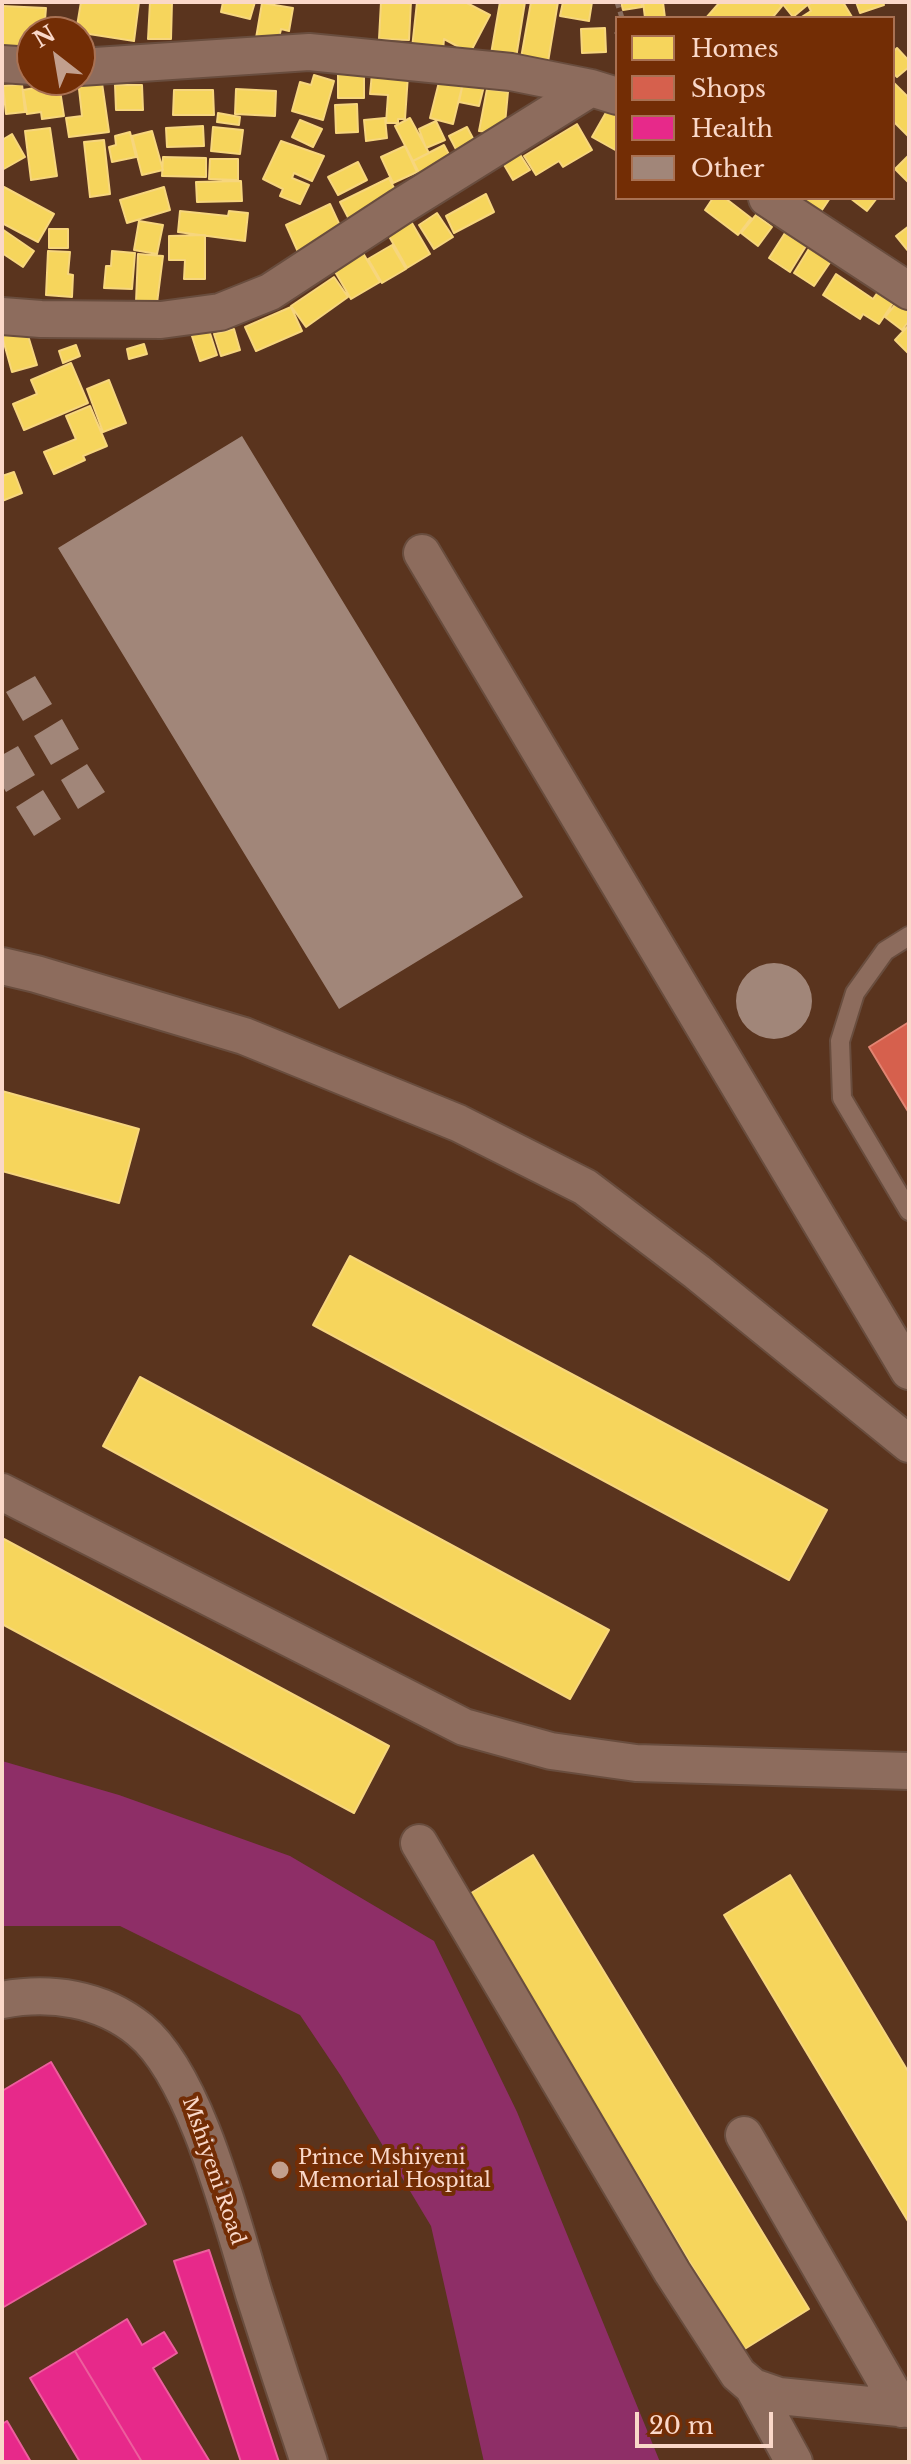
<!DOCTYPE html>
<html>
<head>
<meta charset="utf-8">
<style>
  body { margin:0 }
  #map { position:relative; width:911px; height:2464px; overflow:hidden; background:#5a341e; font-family:"Libre Baskerville",serif }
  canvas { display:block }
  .frame { position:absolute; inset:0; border:4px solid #fad8c9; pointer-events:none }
  .legend { position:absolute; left:615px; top:16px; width:280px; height:184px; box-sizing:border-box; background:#732d05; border:2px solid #a97153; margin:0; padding:10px 14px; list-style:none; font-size:24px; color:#fad8c9 }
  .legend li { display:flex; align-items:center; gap:16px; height:40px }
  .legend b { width:40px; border:2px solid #a97153 }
  .north { position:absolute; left:16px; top:16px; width:80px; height:80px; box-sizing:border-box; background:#732d05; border:2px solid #a97153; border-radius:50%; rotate:329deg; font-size:22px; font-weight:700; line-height:32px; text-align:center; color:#fad8c9 }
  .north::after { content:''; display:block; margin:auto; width:28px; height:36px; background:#c29f8d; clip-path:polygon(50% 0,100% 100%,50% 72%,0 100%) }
  .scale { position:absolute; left:635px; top:2412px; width:138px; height:36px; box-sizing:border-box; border:4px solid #fad8c9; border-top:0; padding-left:10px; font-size:24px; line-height:28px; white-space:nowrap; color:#fad8c9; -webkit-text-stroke:6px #732d05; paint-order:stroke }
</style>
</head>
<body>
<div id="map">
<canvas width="911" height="2464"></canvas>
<div class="frame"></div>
<ul class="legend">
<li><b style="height:22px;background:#f6d55c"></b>Homes</li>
<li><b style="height:22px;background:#d6604d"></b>Shops</li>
<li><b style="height:22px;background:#e7298a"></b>Health</li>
<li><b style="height:22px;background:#a18679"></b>Other</li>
</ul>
<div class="north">N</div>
<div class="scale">20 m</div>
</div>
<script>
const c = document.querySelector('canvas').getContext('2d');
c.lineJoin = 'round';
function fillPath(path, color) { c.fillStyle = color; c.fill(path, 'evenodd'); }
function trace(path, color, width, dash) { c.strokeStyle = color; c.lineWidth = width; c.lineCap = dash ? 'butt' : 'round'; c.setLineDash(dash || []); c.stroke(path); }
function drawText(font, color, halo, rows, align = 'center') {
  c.font = font + ' "Libre Baskerville",serif'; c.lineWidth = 8; c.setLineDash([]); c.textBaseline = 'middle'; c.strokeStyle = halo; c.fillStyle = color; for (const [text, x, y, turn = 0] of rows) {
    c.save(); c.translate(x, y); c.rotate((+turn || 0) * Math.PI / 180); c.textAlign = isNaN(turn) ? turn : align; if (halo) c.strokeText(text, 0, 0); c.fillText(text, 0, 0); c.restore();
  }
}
fillPath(new Path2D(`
  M2,1761l117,34 171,61 144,85 83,171 143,350h-176l-53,-236 -90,-150 -41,-61 -180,-89h-118z`), '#8e2e67');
const homes = new Path2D(`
  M81,2h58l-5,39 -58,-9z
  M150,2h22l-1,37h-23z
  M223,2h32l-5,17 -29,-7z
  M381,2h30l-2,38 -30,-1z
  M417,2h48l25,13 -20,38 -26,-14 -1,12 -31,-3z
  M500,2h25l-9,56 -25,-4z
  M531,2h27l-10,60 -27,-4z
  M563,2h29l-3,19 -29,-5z
  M621,2h20l1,5 -19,3z
  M643,2h20l2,16h-20z
  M720,2h58l4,4 -10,12h-66z
  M781,2h30l-18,15z
  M813,2h30l9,15 -52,1 11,-7 -3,-6z
  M856,2h27l1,3 -24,8z
  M262,3l31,5 -4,23 -8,-2 -4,19 -22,-4z
  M2,6l44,2 -2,24h-12v23l-30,-2z
  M605,28l1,24 -24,1 -1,-24z
  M897,48l12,13v6l-12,10 -4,-4v-21z
  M338,72h26v26h-26z
  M372,73l36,2 -3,44h-7v4h-12l2,-28 -18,-1z
  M314,75l20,6 -11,39 -31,-9 8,-29 11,3z
  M101,76l8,56 -40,5 -3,-19 16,-2 -4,-36z
  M440,78l23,5 -10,41 -23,-6z
  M464,78l21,4 -6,24 -20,-4z
  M893,82l16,16v39l-14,-14 -2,2z
  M22,84l3,28 -19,2 -3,-28z
  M59,84l5,32 -22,3 -1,-7 -14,2 -4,-24z
  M115,85h27l1,25h-27z
  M236,89l40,2 -1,25 -40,-2z
  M487,89l21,3 -4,42 -25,-3z
  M174,90h39l1,25h-41z
  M357,104l1,28 -22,1 -1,-28z
  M608,109l9,6v36l-25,-14z
  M218,113l22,4 -1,8 -22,-3z
  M385,118l2,20 -21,3 -2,-21z
  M410,118l19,35 -16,8 -18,-35z
  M300,120l22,9 -9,18 -21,-10z
  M436,121l9,19 -19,8 -7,-19z
  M577,124l15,26 -29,17 -4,-6 -23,14 -12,-19z
  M203,126l1,20 -37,1 -1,-19z
  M213,127l30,3 -3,24 -29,-3z
  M467,127l10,19 -18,9 -10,-19z
  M50,128l7,48 -26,4 -6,-49z
  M152,131l11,39 -21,5 -10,-39z
  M130,132l6,25 -24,5 -3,-15 7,-2 -1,-9z
  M12,134l13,23 -23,13v-30z
  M104,140l6,54 -20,3 -6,-55z
  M281,141l43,15 -12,25 -18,-8 -2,5 17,7 -9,19 -20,-8 3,-7 -20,-10z
  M444,145l10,19 -31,17 -10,-20z
  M405,146l12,26 -24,11 -12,-26z
  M519,153l11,17 -17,10 -10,-17z
  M909,155v28l-14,-14z
  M163,157l43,1v19l-44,-1z
  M210,159h28v21l-29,-1z
  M358,162l9,18 -29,15 -10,-18z
  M389,178l10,20 -47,27 -12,-23z
  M241,181l1,20 -45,1 -1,-20z
  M4,187l50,27 -16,28 -36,-19v-31z
  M164,187l6,23 -43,13 -7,-23z
  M486,194l8,18 -40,21 -8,-17z
  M713,198h12l26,20 -13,17 -33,-25z
  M791,198h39l-12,18z
  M850,198h27l-10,13z
  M330,204l12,26 -44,22 -12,-27z
  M180,211l48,5 1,-5 19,2 -3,28 -67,-9z
  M437,213l16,24 -19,12 -15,-24z
  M756,215l16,12 -14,19 -17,-13z
  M409,218l21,36 -23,14 -21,-37z
  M139,221l24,4 -6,29 -23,-4z
  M909,226v26l-13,-16z
  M2,229l32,22 -11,16 -21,-14z
  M49,229h19v19h-19z
  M785,233l21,13 -16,26 -21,-14z
  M205,235v44h-21l1,-19h-16v-24z
  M392,245l14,24 -24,14 -14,-24z
  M810,247l21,14 -17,25 -20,-13z
  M48,251l22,1 -2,22 5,1 -1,22 -26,-2z
  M112,251l23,2 -3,36 -28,-1 2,-22h5z
  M363,253l17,29 -29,17 -17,-29z
  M138,254l25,2 -6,47 -21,-1z
  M836,274l37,25 5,-7 15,11 -14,21 -16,-10 -3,5 -37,-24z
  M334,277l14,20 -42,30 -15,-21z
  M898,301l11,9v11l-7,9 -17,-13z
  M291,307l11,24 -46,20 -11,-24z
  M909,325v29l-14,-14z
  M208,327l9,28 -17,6 -9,-28z
  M26,329l11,36 -25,7 -10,-36z
  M234,329l6,21 -19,6 -7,-22z
  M144,344l3,10 -18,5 -2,-10z
  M76,345l4,11 -17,7 -4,-12z
  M71,363l17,40 -64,27 -11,-26 24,-10 -6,-14z
  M109,380l17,43 -23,9 -16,-43z
  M90,406l17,40 -24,10 2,4 -31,14 -10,-22 32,-13 -10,-23z
  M14,472l8,21 -20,8v-25z
  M2,1091l137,38 -20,74 -117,-32z
  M350,1256l477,254 -38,70 -476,-255z
  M140,1377l469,253 -39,69 -467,-253z
  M2,1538l387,208 -35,67 -352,-189z
  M533,1855l276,454 -66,41 -275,-455z
  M790,1875l119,198v150l-185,-308z`);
fillPath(homes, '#f6d55c');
trace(homes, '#f7d67d', 2);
const shops = new Path2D(`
  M909,1022v91l-40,-66z`);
fillPath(shops, '#d6604d');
trace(shops, '#e18472', 2);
const health = new Path2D(`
  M51,2062l95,162 -144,84v-217z
  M209,2250l70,212h-38l-67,-201z
  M127,2319l15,26 22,-13 13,21 -24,15 57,94h-68l-67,-111z
  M75,2351l67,111h-62l-50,-84z
  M7,2421l24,41h-29v-38z`);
fillPath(health, '#e7298a');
trace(health, '#ed5e9d', 2);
fillPath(new Path2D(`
  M242,436l281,461 -184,112 -281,-461z
  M35,676l17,28 -29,17 -17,-29z
  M62,719l17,30 -28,16 -17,-29z
  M18,746l17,29 -29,17 -4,-7v-30z
  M87,764l18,28 -27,17 -17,-29z
  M43,790l18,29 -27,17 -18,-29z
  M736 1001a38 38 0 1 1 76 0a38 38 0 1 1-76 0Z`), '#a18679');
const service = new Path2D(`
  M909,936l-24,15 -30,42 -15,48 2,57 67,113`);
const minor = new Path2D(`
  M2,64l30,2
  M80,67l229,-15 202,20 80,16 26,8
  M767,198l142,93
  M2,316l39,3 120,1 59,-8 50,-20 130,-85 191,-119
  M422,553l487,818
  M2,966l34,8 208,62 214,87 127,64 112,85 212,172
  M2,1492l462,235 87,24 85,12 273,8
  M419,1843l253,429 66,102 15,13 26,9 130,13
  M2,2000c48,-9 99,-2 138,30 57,47 92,193 114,264 18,57 36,112 55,168
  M744,2135l158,274
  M753,2387l41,75`);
trace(service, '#694d3e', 22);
trace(minor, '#694d3e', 40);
trace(new Path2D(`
  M617,2l5,16
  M617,32v2`), '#8a6e5f', 5, [6, 4]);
trace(service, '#8d6c5d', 18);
trace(minor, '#8d6c5d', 36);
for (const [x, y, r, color] of [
  [280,2170,10,"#c29f8d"]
]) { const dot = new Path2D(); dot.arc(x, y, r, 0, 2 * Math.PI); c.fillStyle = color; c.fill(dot); trace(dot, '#732d05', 3); }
drawText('20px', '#fad8c9', '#732d05', [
  ["Prince Mshiyeni",298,2158],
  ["Memorial Hospital",298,2181]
], 'left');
drawText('20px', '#fad8c9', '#732d05', [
  ["Mshiyeni Road",213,2171,71]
]);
</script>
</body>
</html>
